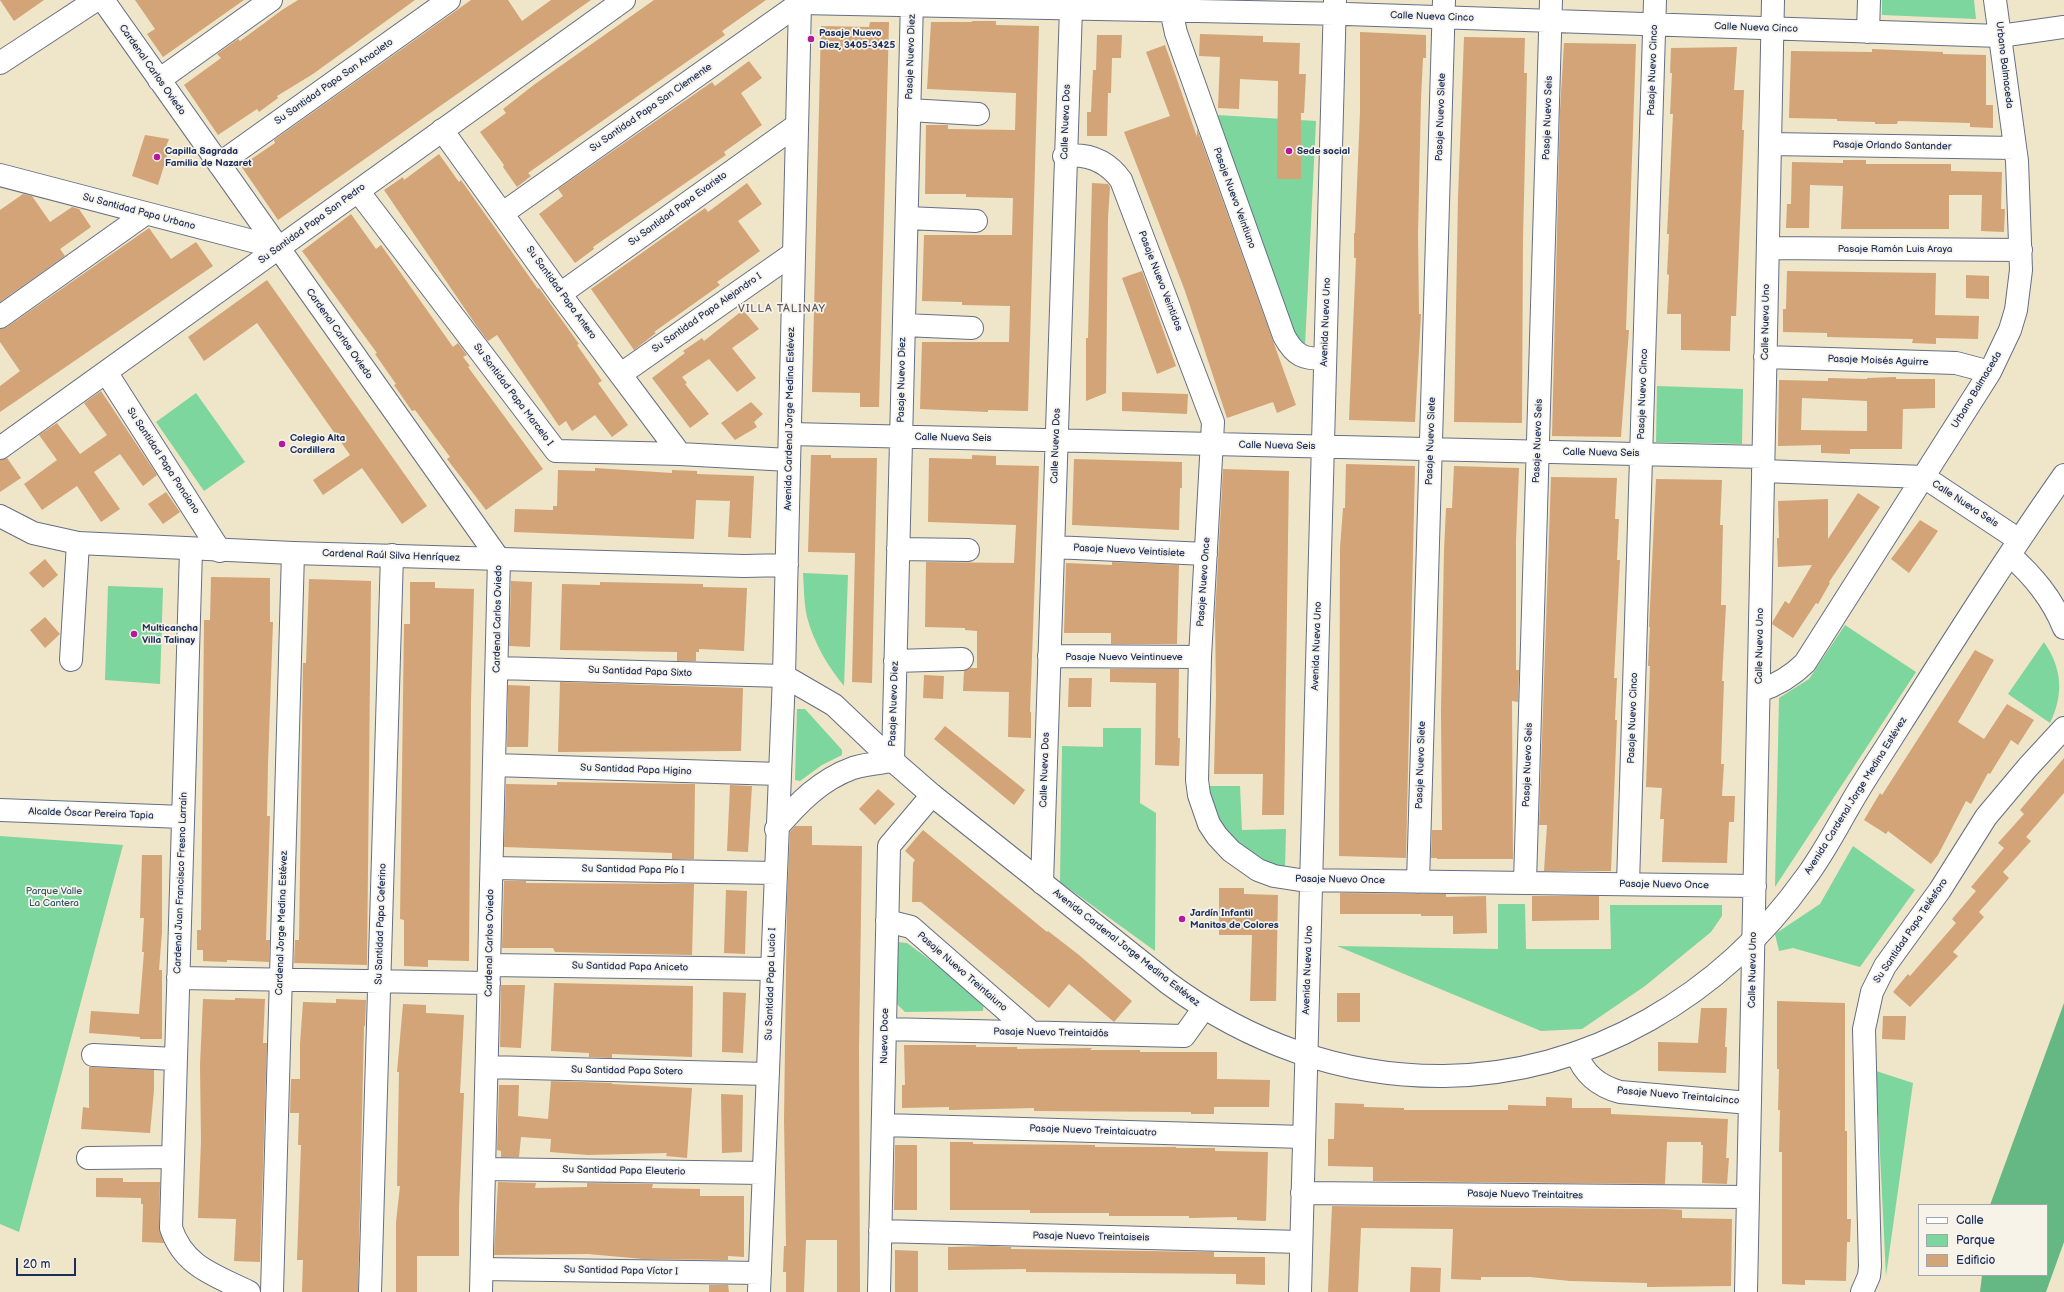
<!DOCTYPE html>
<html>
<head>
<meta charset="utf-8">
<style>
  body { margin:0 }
  #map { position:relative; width:2064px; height:1292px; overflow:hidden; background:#efe5c9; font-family:"Balsamiq Sans",sans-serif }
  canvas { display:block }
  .legend { position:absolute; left:1918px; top:1204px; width:130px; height:72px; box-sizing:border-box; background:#f7f3e8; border:1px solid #9fa5b1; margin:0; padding:5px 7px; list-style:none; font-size:12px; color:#1b2f5e }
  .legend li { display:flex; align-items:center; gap:8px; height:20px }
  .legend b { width:20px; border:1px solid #9fa5b1 }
  .scale { position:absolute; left:16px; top:1258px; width:60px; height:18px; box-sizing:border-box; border:2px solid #1b2f5e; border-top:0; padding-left:5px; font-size:12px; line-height:14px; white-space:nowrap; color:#1b2f5e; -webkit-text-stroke:3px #f7f3e8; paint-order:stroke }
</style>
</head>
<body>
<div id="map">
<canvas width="2064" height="1292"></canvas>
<ul class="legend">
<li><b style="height:5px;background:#fff"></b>Calle</li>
<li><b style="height:11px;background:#7cd69d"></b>Parque</li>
<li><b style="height:11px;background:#d2a477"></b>Edificio</li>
</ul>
<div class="scale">20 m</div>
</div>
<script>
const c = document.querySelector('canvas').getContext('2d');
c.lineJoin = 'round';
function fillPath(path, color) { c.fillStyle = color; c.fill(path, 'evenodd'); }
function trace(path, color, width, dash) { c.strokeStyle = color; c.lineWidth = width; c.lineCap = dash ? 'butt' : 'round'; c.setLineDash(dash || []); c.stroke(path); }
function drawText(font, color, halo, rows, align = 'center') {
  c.font = font + ' "Balsamiq Sans",sans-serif'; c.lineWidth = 3.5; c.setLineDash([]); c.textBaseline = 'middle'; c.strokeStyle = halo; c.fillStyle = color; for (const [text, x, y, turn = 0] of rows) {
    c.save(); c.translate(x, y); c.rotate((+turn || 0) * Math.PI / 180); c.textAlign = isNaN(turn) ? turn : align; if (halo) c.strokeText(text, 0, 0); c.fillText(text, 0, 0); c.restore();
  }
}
fillPath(new Path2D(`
  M1882,0h92l2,19 -94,-4z
  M1217,115l99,6 -11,225 -12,-15z
  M1657,386l86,3 -1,55 -86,-2z
  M196,393l49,69 -41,29 -48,-69z
  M803,573l45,2 -4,111c-16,-19 -31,-45 -37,-69 -3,-14 -3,-29 -4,-44z
  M108,586l55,2 -3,96 -55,-4z
  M1845,625l71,47 -141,215 4,-189 30,-19z
  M2044,642c18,26 20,52 6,81l-42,-29z
  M797,709h8l37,41v5l-20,10 -22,16 -5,-1z
  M1103,728h38l-1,75 16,10 -1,138 -95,-69 2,-136 41,1z
  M1207,786h33l2,44 44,-1 -1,39 -12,-3 -29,-14 -27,-31z
  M0,836l123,9 -104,387 -19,-8z
  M1853,846l62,44 -55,77 -67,-19 -14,3 -4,-17 45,-30z
  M1498,904h27l1,45h85l-1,-44h112v11l-11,16 -66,54 -63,43 -41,2 -204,-85 161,3z
  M896,942l11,1 77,57 -1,11 -78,1 -9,-9z
  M1876,1071l37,12 -27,193z`), '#7cd69d');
fillPath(new Path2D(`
  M2064,1003v239l-18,50h-66l2,-17h65v-70h-57z`), '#65b784');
fillPath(new Path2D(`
  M0,0h44l-30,21z
  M135,0h109l-81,57 -16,-23 8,-5z
  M298,0h117l-102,74 -36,22 1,2 -19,14 -2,-3 -39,26 -34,-50 37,-27 -4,-4 21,-15 2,2 42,-31z
  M471,0h37l14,21 29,-21h40l-313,220 -37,-54 34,-23 -1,-3z
  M654,0h112l-44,31 3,4 -197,138 3,3 -14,11 -14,-20 1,-2 -24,-33 26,-19 -3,-4 32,-25z
  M972,21h24v4l43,1 -11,385 -40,-1v2l-68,-3 2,-67h87l1,-36 -48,-1v-3l-40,-1 2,-66h88l1,-37 -47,-1v-3h-41l1,-69h22v4l67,1 1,-37 -89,-4 4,-67h41z
  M870,22h19l-10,385h-19v-14l-48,-1 9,-366 48,1z
  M1360,32l66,3v23h-3l-2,41 -3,135 1,80h2l-6,108 -66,-2 7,-162h-2v-25h1l5,-121z
  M1200,34l63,2v6l37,1 -1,31h7l-2,39h-3v66h-24l1,-98 -38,-2 -1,30 -21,-1 2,-51 -21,-1z
  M1097,35h25l-1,23h-9l-1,35h-3l-1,43h-20v-24h4l2,-42h3z
  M1464,37l61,1 -1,35h3l-4,165 -1,185 -68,-1 4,-225z
  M1564,43l72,1 -10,286h3l-8,107 -69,-1 8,-326z
  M1165,45l32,92v-8l99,276 -19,8 -4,-11 -46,16 -42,-127 -61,-159 46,-16 -24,-64z
  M1737,47l-3,43h10l-2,40h2l-8,186h-5l-1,35 -49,-1v-36h-14l2,-39 -2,-1 2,-40h-2l6,-120h-3l2,-41h-2l1,-25z
  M1872,49l71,3v2l43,1v50h7v23l-23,-1v-4l-72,-2 -1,3h-22v-2l-38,-1v-2l-48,-1 2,-67 81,1z
  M749,61l13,17 -21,15 21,32 -38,27 2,3 -133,92 1,2 -19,14 -36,-49 24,-18 -5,-7 154,-107 3,4z
  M145,135l24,4 -4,10 4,1 -11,35 -26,-9z
  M439,154l20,28 2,-2 77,109 1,-1 40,56 -2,1 25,36 -4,2 30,42 -16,12 -17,-22 -23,16 -6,-10 -7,5 -62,-91 -9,6 -10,-13 -94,-138 19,-13 1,3z
  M1843,160h23v4h85v7l51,1 -1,37h4l-1,23 -23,-1 1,-36h-33v34h-108l2,-43 -33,-1 -1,43h-23l1,-24h4l1,-42 51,1z
  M747,183l15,21 -24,17 22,30 -43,31 3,3 -66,47 2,1 -22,17 -43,-61 114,-81 3,4z
  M1092,183l16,1 2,3 -2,31 -2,175 -20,8v-63h2z
  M23,194l9,2 18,26 22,-15 7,2 12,18 -31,22 5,7 -65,46v-92z
  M351,214l25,35 5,-4 72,102 5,-4 9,12 -4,2 7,9 -2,1 75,102 -57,41 -39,-51 3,-2 -35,-47 -3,1 -18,-26 2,-1 -21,-30 2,-1 -75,-102z
  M149,228l22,31 25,-17 17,24 -213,146v-26l20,-15 -20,-29v-13l7,-2z
  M1142,271l34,95 -19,8 -35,-96z
  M1787,271l149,2 -1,42 44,1 -1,23 -42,-1v6l-24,-1 1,-4 -86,-2v-4l-44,-1v-23h3z
  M1966,275l23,1v23l-23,-1z
  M267,280l160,226 -25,18 -40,-56 -39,27 -10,-15 37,-25 -93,-132 -53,38 -16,-24z
  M743,310l16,19 -27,19 24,30 -19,14 -28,-33 -27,18 5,6 -2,1 24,30 -19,14 -38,-50 33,-25 -2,-2 19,-13 2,3z
  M1896,377v2h39v29l-32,1 -1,40h-52v5l-29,-1v-8l-43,1 1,-66 49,1v-3l39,1v-1zM1802,398l65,3v30l-66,-1z
  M101,391l56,84 -14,11 -23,-32 -26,18 26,37 -19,13 -24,-36 -35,24 -18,-26 33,-24 -18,-25 18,-12 23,31 27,-19 -23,-32z
  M1122,392l66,2 -1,20 -65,-3z
  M751,402l12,12 -9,8 3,5 -22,13 -14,-17z
  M811,455h20v3h46l-5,225 -20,-1 3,-129 -47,-1z
  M972,455l24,1v9l43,1 -9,246h1v26l-23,-1 1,-45 -46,-1 1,-20 6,-3h7v-37l-12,-1v-2l-40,-1 1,-65 88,1 2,-38 -88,-3 1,-64 43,1z
  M7,458l14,20 -21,14v-32z
  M1074,459l108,3v26h-2l-1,42 -107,-5z
  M1346,464l69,2 -9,392 -67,-2 1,-308 3,-40h2z
  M1454,466l65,2 -3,73v129h3l-1,32 -6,-1 1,158h-76v-1h-6l1,-28h10l-1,-120 3,-160 2,-42h6z
  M595,468l77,5v-3l25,1v3l57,2 -3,62 -23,-1 2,-36 -34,-1 -2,39 -180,-7 1,-23 38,1v-4h4l1,-36 37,1z
  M1223,469l66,2 -5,344h-22l1,-41h-49l2,-79 -1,-80z
  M1551,477l66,1 -2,41h4l-2,41h3l-6,118h3l-2,42h2l-6,151h-67l3,-46h-8z
  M1656,479l66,1 -2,45h3l-2,80h5l-4,76h2l-3,83h3l-2,32h13l-1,26h-5l-2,41 -65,-1 2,-43h-4l2,-31 -16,-1 4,-121h-2l2,-39h-1z
  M166,492l14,20 -17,12 -15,-20z
  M1858,493l22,14 -51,75 1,1 -12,21 -2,-1 -23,35 -21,-14 1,-3 12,-20 4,3 23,-39 -34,2 -1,-29h2l-1,-37 50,-2v40z
  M1920,520l18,11 -29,42 -18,-14z
  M45,559l13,16 -15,13 -14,-15z
  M1112,562l67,3 -2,79h-66v-11h-47l2,-70 46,2z
  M211,577l59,1v44h3l-5,142 -1,52h3l-4,124h4l-1,22 -42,-2v2l-24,-1v-11h-6v-20h4l3,-310h6z
  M309,579l62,2 -4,384 -73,-2 1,-23h4l4,-277h3z
  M511,581l21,1 -2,65 -21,-1z
  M410,582h25v6l39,1 -3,112 -2,260 -41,-1v7l-24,-1v-46l-4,-1 4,-295h6z
  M600,582l103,2v3l44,1 -3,63 -45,-2v3h-3v9h-19v-9l-117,-2 2,-66 38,1z
  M45,617l15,17 -15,14 -15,-18z
  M1975,650l19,10 -36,62 26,17 23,-35 27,16 -16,25 -7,-5 -21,34 -2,-1 -17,31 -5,-3 -28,54 -7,9 -43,-33 -2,3 -22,-14 16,-27 2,2z
  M1110,669h69l-1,69h2l-1,28 -24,-1 1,-82 -46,-1z
  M924,675l20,1 -1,23 -20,-1z
  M1069,678h23l-1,29h-23z
  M560,682l183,6 -2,63 -183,1z
  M508,685l22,1 -2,61h-21z
  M945,726l80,64 -11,15 -80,-66z
  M2064,758v35l-38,44 5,4 -28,31 6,6 -30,34 5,5 -31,35 5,4 -48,51 -17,-15 15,-18 2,2 46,-53 -4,-4 24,-28 -5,-4 33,-39 -6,-5 26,-29 -4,-4z
  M557,782l138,2 -1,75h-22v-6l-168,-6 2,-63 51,1z
  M730,785l22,1 -4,66 -21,-1z
  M878,789l17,15 -20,21 -16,-16z
  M795,826h17v19l50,1 -3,204 1,242h-23v-52h-31l-2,52h-18v-20h-3l1,-26h2l-2,-127 3,-219 3,-68z
  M923,830l124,102 1,-1 31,24 53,46 -18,21 -45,-38 -20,24 -128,-106h-9l1,-39 2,-3 -10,-9z
  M142,855h20v77l-3,38h3v69h-22v-2l-51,-4 2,-22 48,3 5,-62h-2l2,-34h-4z
  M504,881h22v2l168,1 -2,71 -137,-3 -2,-4h-51z
  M1219,888h25v6l34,1 -2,106h-26l2,-66h-33z
  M726,890l21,1 -2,63 -21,-1z
  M1340,893l106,1v3l40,-1 1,37 -34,1v-18h-32v-2h-81z
  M1532,896h67v24l-67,1z
  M554,983l139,3 -1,71 -80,-3v4l-23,-1v-4l-38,-2z
  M501,985h24l-4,63 -21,-1z
  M723,992l23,1 -3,60 -21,-1z
  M1337,993h23v29h-23z
  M235,998l30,1 -2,44h4l-7,219 -26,-1 2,-42 -38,-1 3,-77 -1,-76 3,-66 32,1z
  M336,999l30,1 -1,26h-1l-6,266h-56l1,-32h-6l4,-115h-3l1,-32h-9l1,-34h9v-35l3,-42 33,1z
  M1777,1001l68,2v128h2v88h4l-1,23h-3l-1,39 -41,-1v5l-23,-1v-132h-3l1,-42h-2l1,-41h-2z
  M403,1004l23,1v8l38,2 -4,78h4l-5,115v48h-42v36h-21v-70l4,-36h-3l2,-114h-2z
  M1701,1008h26l-2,39h2l-1,26 -68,-2v-29l40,1z
  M1883,1016h23l-1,24 -23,-1z
  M904,1045h72v2h41v2l75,-1 -2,2h50v2h77v27l53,1 -1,27h-55v7h-23v-2l-157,-1v-3l-85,2v-3l-47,1v-23h3z
  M89,1067l65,3v20l-4,43 -69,-4 2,-22 6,1z
  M551,1081l61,2v1l80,4 -5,70 -21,-2 1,-3 -79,2 -38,-3 1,-13 -30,-2 -2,20h-18v-6l-4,-1 2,-65h20l-1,31 30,3z
  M721,1094l22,1 -1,57 -20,1z
  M1546,1097l26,1v10h39v6l117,5 -2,39h3l-2,26 -25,-1 1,-38h-2v-3h-34l-2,42 -292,-3v-14l-45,-1v-27h6l1,-36 29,1v3l40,1v2h104v-5l38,1z
  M950,1142h23v2l122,1v2h81v1h39v3l53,1 -2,69 -29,-1v-3l-48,1v-2h-80v-3h-79v-3h-80z
  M895,1145h22v65h-23z
  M96,1178h27v4h37l-1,46 5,15 -22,-1 1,-38h-2v-6l-45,-1z
  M498,1182l38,1 -1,5 52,-1v-4l66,1 -1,4 48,1v7h44v61l-16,-1v4l-85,-1 -55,-5 -94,1z
  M1332,1206l333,3 17,1v8l50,1 -1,67 -84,1v-4l-77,-2 -40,-4h-49v3l-30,-1 2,-50 -92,-1 -3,64h-30z
  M991,1246l20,1v2l203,3v5h51v28l-29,-1v-10l-210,-2v-3l-78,1v-23z
  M895,1250l23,1v41h-23z
  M1411,1267l30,1 -1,24h-30z
  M709,1285h19l1,7h-20z`), '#d2a477');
const minor = new Path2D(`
  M103,0l396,559 -18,733
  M800,3l546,11 654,22 64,-9
  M1171,10l5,23 108,303c11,20 19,23 41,23
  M1868,32l1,-32
  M159,80l112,-80
  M909,110l69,4
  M442,130l118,164 120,160
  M1770,144l245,4
  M1064,156c24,-3 43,5 57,24l92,242 -13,235 -3,123 2,15 10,29 8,12 14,15 27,19 16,6 26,4 455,6
  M219,164l230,-164
  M0,175l279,73
  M358,191l198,260 124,3 109,6
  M503,213l297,-210
  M907,218l69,3
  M1768,248l253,2
  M560,294l237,-169
  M0,317l145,-103
  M904,325l68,3
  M1765,357l191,6 34,9
  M106,372l114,179
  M621,374l173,-121
  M790,434l973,23
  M0,448l624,-448
  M1763,471l161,6 95,63
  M1053,547l153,7
  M898,549l70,1
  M191,550l-20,678c13,39 44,47 78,64
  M2010,555c23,21 42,43 54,73
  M1049,656l151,1
  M71,660l7,-117
  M895,661l67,-2
  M497,668l287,8 -25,616
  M1759,691c18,-6 32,-14 46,-28l185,-291 20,-42 6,-20 5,-40 -4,-109 -22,-161
  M494,765l285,9
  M0,810l183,7
  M776,829c22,-26 44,-49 77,-61 12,-4 27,-5 40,-7l19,-761
  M492,868l283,5
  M1418,882l26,-882
  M1042,883l29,-875
  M1525,883l26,-883
  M1628,884l27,-884
  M887,921l24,6 120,105
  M489,965l282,4
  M178,978l311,5
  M885,1029l299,7 20,-28
  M1576,1053c8,21 22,33 44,39l130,11
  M93,1055l82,4
  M487,1067l281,7
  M883,1125l421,12
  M88,1158l84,-1
  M484,1169l280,4
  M1302,1193l446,4
  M880,1231l421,11
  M482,1269l278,4
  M272,1292l21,-739
  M370,1292l22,-737
  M879,1292l10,-446 43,-51
  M1300,1292l35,-1292
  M1746,1292l27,-1292
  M1862,1292l7,-16 1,-10 -6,-237 8,-37 13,-26 55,-76 46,-73 42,-50 36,-39`);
const tertiary = new Path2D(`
  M798,0l2,3 -16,673 50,29 59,56 39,34 236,188c81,60 175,94 276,93 147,-2 278,-81 362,-199 17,-23 30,-48 44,-72 14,-25 30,-48 45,-72 55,-87 110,-174 169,-258
  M0,63l96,-63
  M0,516l33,17 45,10 215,10 451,13 43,-1`);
trace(minor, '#656f83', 24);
trace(tertiary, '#656f83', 24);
trace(minor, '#fff', 22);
trace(tertiary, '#fff', 22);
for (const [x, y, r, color] of [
  [811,39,4,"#b5179e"],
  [1289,151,4,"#b5179e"],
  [157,157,4,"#b5179e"],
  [282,444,4,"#b5179e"],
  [134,634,4,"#b5179e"],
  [1182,919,4,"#b5179e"]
]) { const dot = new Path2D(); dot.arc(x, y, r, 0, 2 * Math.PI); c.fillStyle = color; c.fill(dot); trace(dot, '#f7f3e8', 1.5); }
drawText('10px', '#1b2f5e', '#f7f3e8', [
  ["Calle Nueva Cinco",1432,17,2],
  ["Calle Nueva Cinco",1756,28,2],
  ["Pasaje Nuevo Diez",911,57,-88],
  ["Urbano Balmaceda",2004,65,83],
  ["Cardenal Carlos Oviedo",152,70,55],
  ["Pasaje Nuevo Cinco",1653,70,-88],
  ["Su Santidad Papa San Anacleto",334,82,-35],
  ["Su Santidad Papa San Clemente",651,108,-35],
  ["Pasaje Nuevo Siete",1441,117,-88],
  ["Pasaje Nuevo Seis",1548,118,-88],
  ["Calle Nueva Dos",1066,122,-88],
  ["Pasaje Orlando Santander",1892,146,1],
  ["Pasaje Nuevo Veintiuno",1234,198,70],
  ["Su Santidad Papa Evaristo",678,209,-36],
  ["Su Santidad Papa Urbano",139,212,15],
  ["Su Santidad Papa San Pedro",312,224,-36],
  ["Pasaje Ramón Luis Araya",1895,249],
  ["Pasaje Nuevo Veintidos",1160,281,69],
  ["Su Santidad Papa Antero",561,293,54],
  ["Su Santidad Papa Alejandro I",707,313,-35],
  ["Avenida Nueva Uno",1326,322,-88],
  ["Calle Nueva Uno",1766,322,-89],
  ["Cardenal Carlos Oviedo",339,334,55],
  ["Pasaje Moisés Aguirre",1878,361,2],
  ["Pasaje Nuevo Diez",902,380,-89],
  ["Urbano Balmaceda",1977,390,-59],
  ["Pasaje Nuevo Cinco",1643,394,-88],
  ["Su Santidad Papa Marcelo I",513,395,53],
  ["Avenida Cardenal Jorge Medina Estévez",790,419,-89],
  ["Calle Nueva Seis",953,438,1],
  ["Pasaje Nuevo Siete",1431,441,-88],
  ["Pasaje Nuevo Seis",1538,441,-88],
  ["Calle Nueva Dos",1056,446,-88],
  ["Calle Nueva Seis",1277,446,1],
  ["Calle Nueva Seis",1601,453,1],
  ["Su Santidad Papa Ponciano",163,461,57],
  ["Calle Nueva Seis",1965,504,33],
  ["Pasaje Nuevo Veintisiete",1129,551,3],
  ["Cardenal Raúl Silva Henríquez",391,556,2],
  ["Pasaje Nuevo Once",1204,582,-86],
  ["Cardenal Carlos Oviedo",498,619,-89],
  ["Avenida Nueva Uno",1317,646,-88],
  ["Calle Nueva Uno",1760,646,-89],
  ["Pasaje Nuevo Veintinueve",1124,657],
  ["Su Santidad Papa Sixto",640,672,2],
  ["Pasaje Nuevo Diez",894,704,-88],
  ["Pasaje Nuevo Cinco",1633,718,-88],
  ["Pasaje Nuevo Siete",1421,765,-88],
  ["Pasaje Nuevo Seis",1528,765,-88],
  ["Su Santidad Papa Higino",636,770,2],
  ["Calle Nueva Dos",1045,770,-88],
  ["Avenida Cardenal Jorge Medina Estévez",1856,796,-58],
  ["Alcalde Óscar Pereira Tapia",91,814,2],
  ["Su Santidad Papa Pío I",633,870,1],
  ["Pasaje Nuevo Once",1340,880,1],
  ["Cardenal Juan Francisco Fresno Larraín",181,883,-88],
  ["Pasaje Nuevo Once",1664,885,1],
  ["Cardenal Jorge Medina Estévez",282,923,-88],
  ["Su Santidad Papa Ceferino",381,924,-88],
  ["Su Santidad Papa Telésforo",1911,931,-56],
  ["Cardenal Carlos Oviedo",490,943,-89],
  ["Avenida Cardenal Jorge Medina Estévez",1126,948,38],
  ["Su Santidad Papa Aniceto",630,967,1],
  ["Avenida Nueva Uno",1308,970,-88],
  ["Calle Nueva Uno",1753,970,-89],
  ["Pasaje Nuevo Treintaiuno",962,972,41],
  ["Su Santidad Papa Lucio I",771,984,-88],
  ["Pasaje Nuevo Treintaidós",1051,1033,1],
  ["Nueva Doce",885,1036,-89],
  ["Su Santidad Papa Sotero",627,1071,1],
  ["Pasaje Nuevo Treintaicinco",1678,1096,5],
  ["Pasaje Nuevo Treintaicuatro",1093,1131,2],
  ["Su Santidad Papa Eleuterio",624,1171,1],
  ["Pasaje Nuevo Treintaitres",1525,1195,1],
  ["Pasaje Nuevo Treintaiseis",1091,1237,1],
  ["Su Santidad Papa Víctor I",621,1271,1]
]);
drawText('bold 10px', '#1b2f5e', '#f7f3e8', [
  ["Pasaje Nuevo",819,33],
  ["Diez, 3405-3425",819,45],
  ["Capilla Sagrada",165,151],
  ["Familia de Nazaret",165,163],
  ["Sede social",1297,151],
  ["Colegio Alta",290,438],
  ["Cordillera",290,450],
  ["Multicancha",142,628],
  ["Villa Talinay",142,640],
  ["Jardín Infantil",1190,913],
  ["Manitos de Colores",1190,925]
], 'left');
drawText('10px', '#33596e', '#f7f3e8', [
  ["Parque Valle",54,891],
  ["La Cantera",54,903]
]);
c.letterSpacing = '1px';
drawText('11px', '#5b5867', '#f7f3e8', [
  ["VILLA TALINAY",782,309]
]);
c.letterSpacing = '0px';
</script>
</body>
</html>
